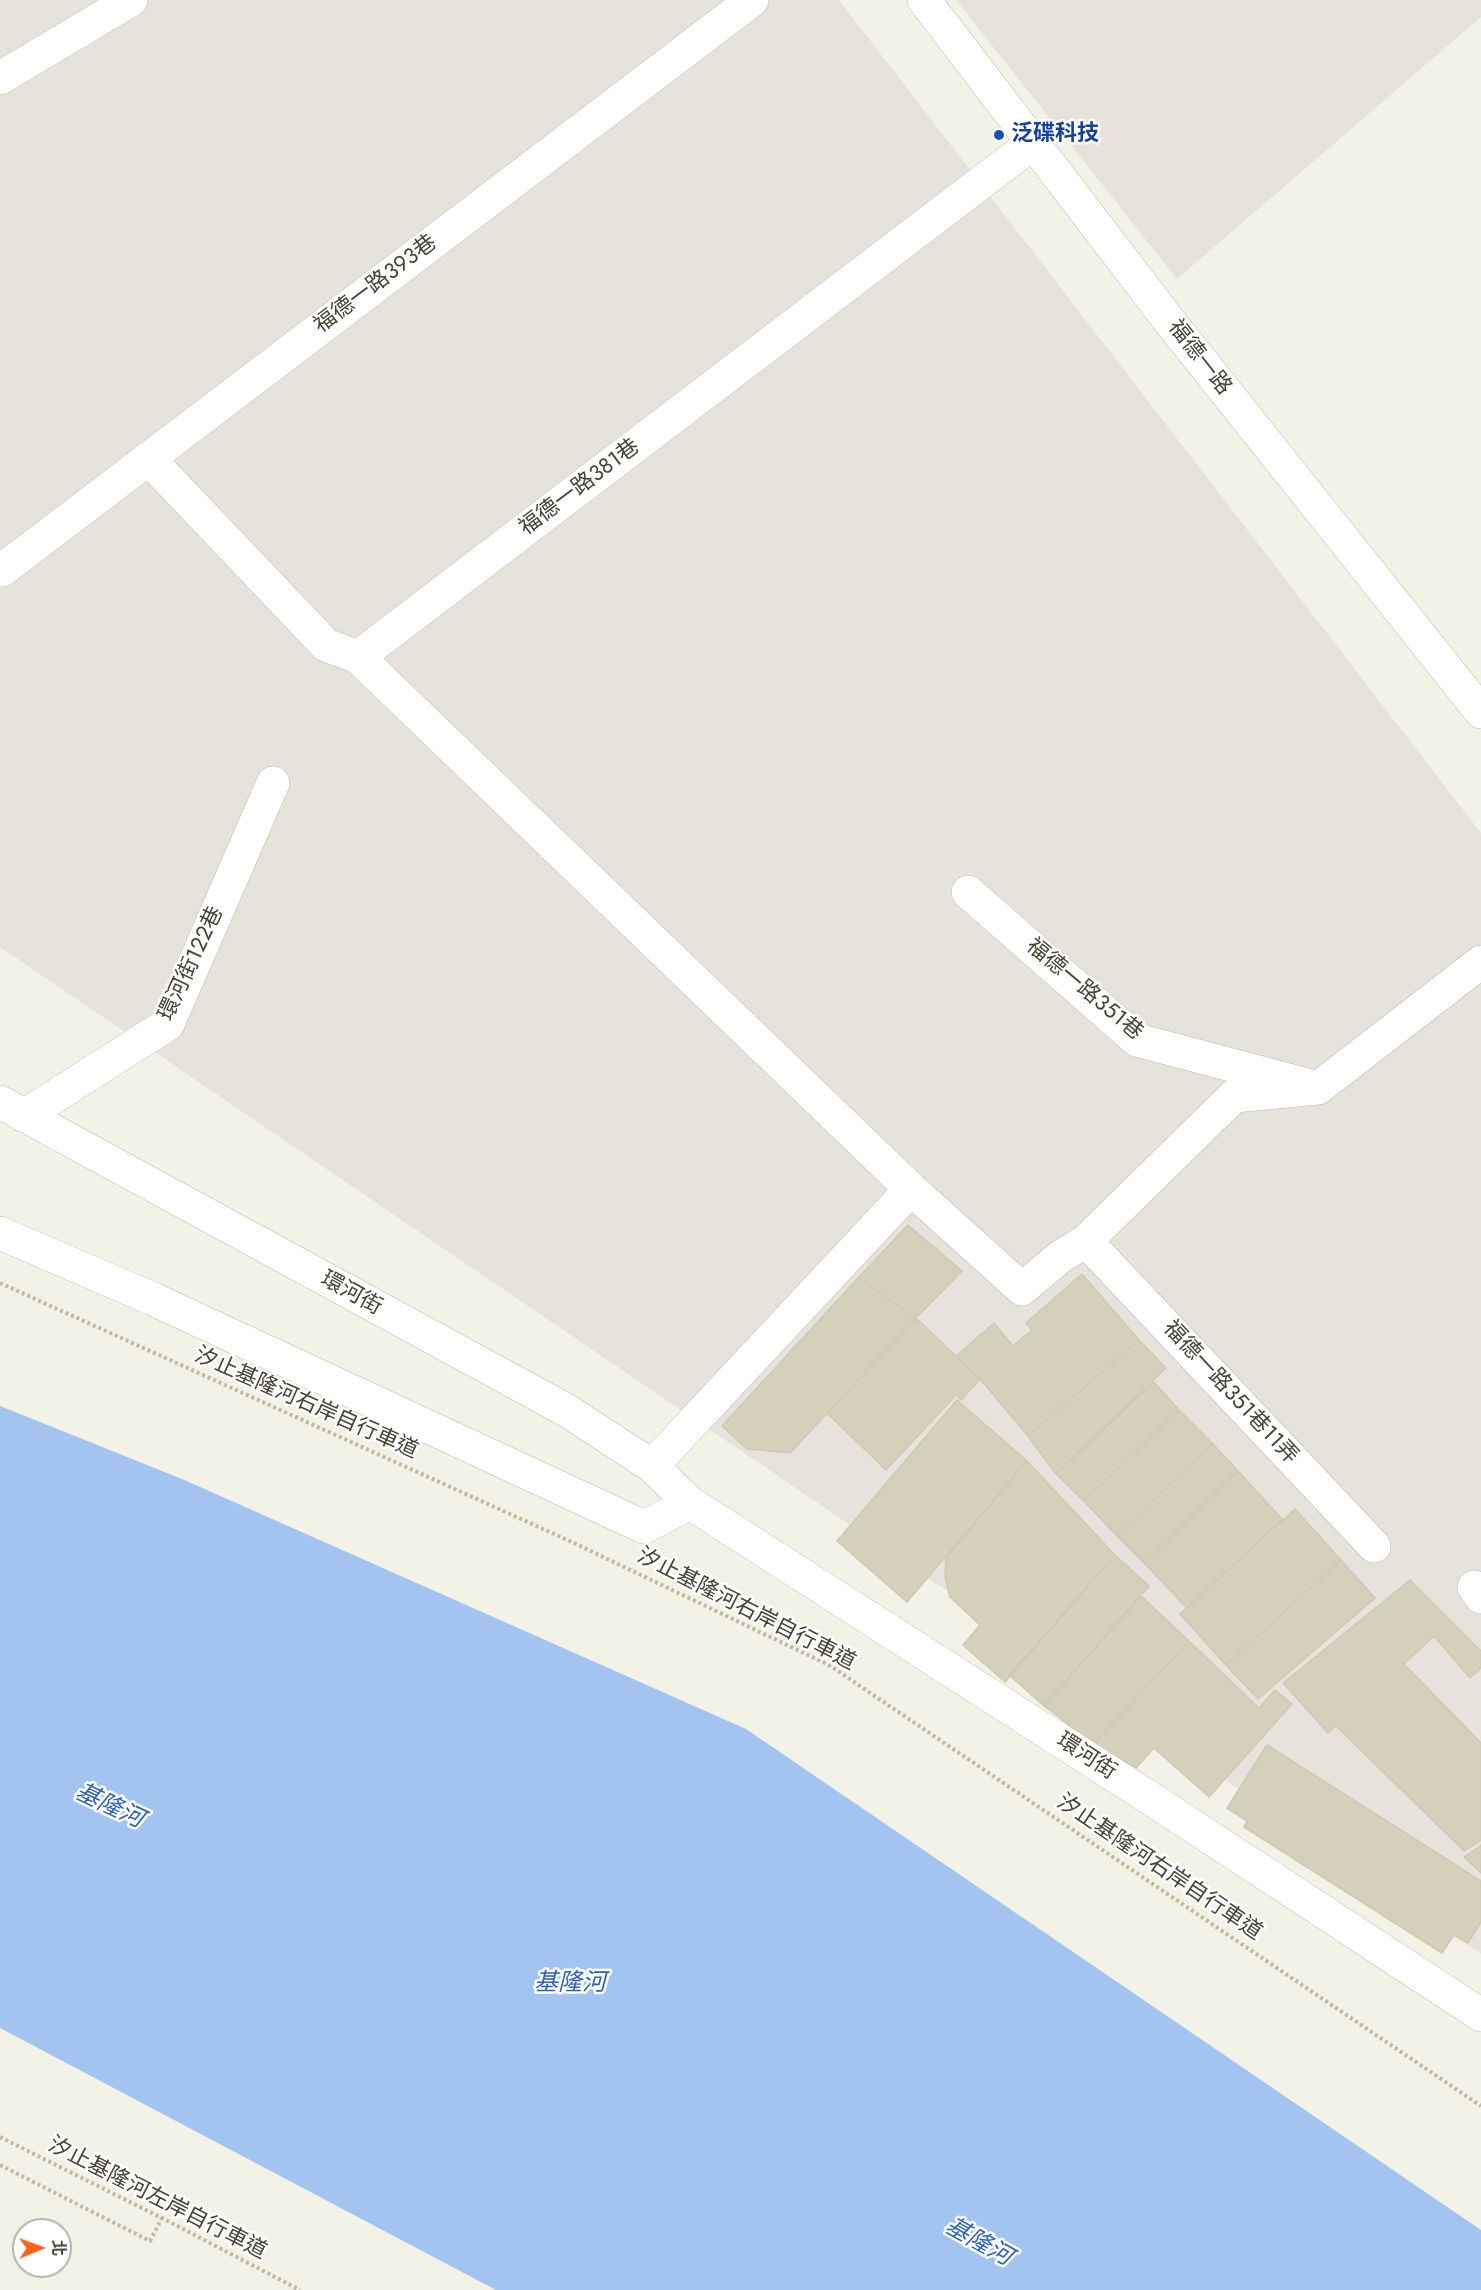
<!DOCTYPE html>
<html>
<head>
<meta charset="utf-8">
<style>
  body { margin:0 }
  #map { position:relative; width:1481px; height:2290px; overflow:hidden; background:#f3f2e7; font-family:Jost,"Noto Sans TC",sans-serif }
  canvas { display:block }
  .north { position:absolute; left:12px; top:2218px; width:60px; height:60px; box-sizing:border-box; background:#fff; border:2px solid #b5b4af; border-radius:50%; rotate:89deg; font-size:16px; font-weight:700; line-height:24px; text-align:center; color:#464336 }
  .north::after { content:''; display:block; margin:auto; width:21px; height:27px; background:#f96218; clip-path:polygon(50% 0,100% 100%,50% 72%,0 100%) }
</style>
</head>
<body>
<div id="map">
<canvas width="1481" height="2290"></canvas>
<div class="north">北</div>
</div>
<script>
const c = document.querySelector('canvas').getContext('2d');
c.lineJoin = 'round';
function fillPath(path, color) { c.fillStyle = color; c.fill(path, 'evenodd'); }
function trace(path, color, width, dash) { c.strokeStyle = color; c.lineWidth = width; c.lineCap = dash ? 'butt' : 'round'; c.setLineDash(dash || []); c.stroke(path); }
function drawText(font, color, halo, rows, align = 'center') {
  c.font = font + ' Jost,"Noto Sans TC",sans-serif'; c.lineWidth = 5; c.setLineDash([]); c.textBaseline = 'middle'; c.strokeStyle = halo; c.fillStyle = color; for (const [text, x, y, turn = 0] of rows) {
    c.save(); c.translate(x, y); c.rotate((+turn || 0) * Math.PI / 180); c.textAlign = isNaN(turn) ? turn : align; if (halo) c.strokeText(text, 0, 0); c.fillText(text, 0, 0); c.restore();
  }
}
fillPath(new Path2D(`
  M0,0h839l642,833v1121l-1481,-1007z
  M956,0h525v17l-304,262z`), '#e6e3dc');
fillPath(new Path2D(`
  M0,1406l182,73 564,250 735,501v60h-985l-496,-262z`), '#a3c3f0');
const building = new Path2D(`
  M908,1225l54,46 -46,47 -58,-40z
  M1082,1274l57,66 -111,96 -48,-57 -24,-23 38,-33 19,23 19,-16 -6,-7z
  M858,1278l58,40 -126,135 -43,-4 -25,-23z
  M916,1318l64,61 -19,21 -5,-5 -70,75 -59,-57z
  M1139,1340l27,28 -110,106 -28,-38z
  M1154,1382l25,28 -95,91 -28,-27z
  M957,1400l70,61 -120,141 -70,-61z
  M1179,1410l33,33 -95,93 -33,-35z
  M1212,1443l26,28 -94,92 -27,-27z
  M1027,1461l88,94 -110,127 -42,-37 17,-20 -30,-28 -5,-21 1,-18z
  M1238,1471l44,48 -95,89 -43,-45z
  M1295,1509l46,51 -115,105 -46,-51z
  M1115,1555l34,31 -105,120 -35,-31z
  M1341,1560l34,38 -117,101 -32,-34z
  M1410,1580l71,71v17l-11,10 -36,-42 -30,28 77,79v97l-17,11 -128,-125 -8,7 -45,-50z
  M1141,1596l48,45 -95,103 -50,-38z
  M1189,1641l70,67 16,-18 17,14 -83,93 -55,-49 -18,20 -42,-24z
  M1267,1745l214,136v41l-13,21 -14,-8 -12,18 -198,-126 3,-6 -20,-13z
  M1481,1845v28l-17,-16z`);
fillPath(building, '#d5d0bc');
trace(building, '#d0c9b0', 1.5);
const minor = new Path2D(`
  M924,0l243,318 314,394
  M0,78l131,-78
  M148,458l178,187 32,12 675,-514
  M2,570l750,-570
  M358,657l553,532 111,100 38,-32 26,-16 148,-145 84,-8
  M968,892l169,148 181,48 163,-126
  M0,1102l566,308 86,56 38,37 466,299 325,213
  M24,1116l144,-92 105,-241
  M0,1233l153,66 491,228 46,-24
  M1086,1241l288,305
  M652,1466l259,-277
  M1474,1587l7,10`);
trace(minor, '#bfbba9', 34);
trace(new Path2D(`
  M0,1283l574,260 255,122 652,441
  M0,2137l162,81 138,72
  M0,2165l150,76 12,-23`), '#c1ba9b', 4, [3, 3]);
trace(minor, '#fff', 33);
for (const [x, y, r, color] of [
  [999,135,6,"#1a4fb4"]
]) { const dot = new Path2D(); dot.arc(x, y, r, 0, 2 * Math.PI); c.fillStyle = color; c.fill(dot); trace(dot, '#fff', 2); }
drawText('bold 22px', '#164399', '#fff', [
  ["泛碟科技",1011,135]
], 'left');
drawText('22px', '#464336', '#fff', [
  ["福德一路393巷",376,285,-37],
  ["福德一路",1199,358,52],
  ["福德一路381巷",580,488,-37],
  ["環河街122巷",192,964,-65],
  ["福德一路351巷",1084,990,40],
  ["環河街",351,1294,29],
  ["福德一路351巷11弄",1230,1393,47],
  ["汐止基隆河右岸自行車道",306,1404,24],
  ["汐止基隆河右岸自行車道",746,1610,27],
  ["環河街",1086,1757,33],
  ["汐止基隆河右岸自行車道",1159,1868,34],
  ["汐止基隆河左岸自行車道",157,2199,27]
]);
drawText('italic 24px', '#2f63b2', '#fff', [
  ["基隆河",109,1807,25],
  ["基隆河",570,1984],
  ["基隆河",978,2243,29]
]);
</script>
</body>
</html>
